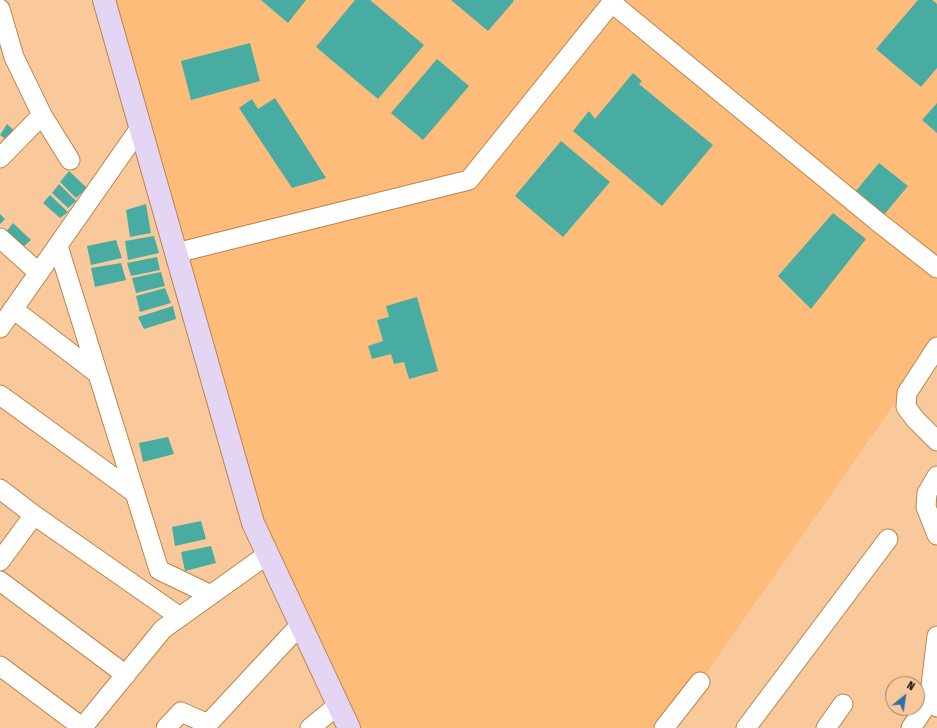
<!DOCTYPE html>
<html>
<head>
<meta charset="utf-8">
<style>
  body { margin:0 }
  #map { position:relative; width:937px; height:728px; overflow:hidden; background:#f9c99b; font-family:"Fira Sans Condensed",sans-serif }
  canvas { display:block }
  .north { position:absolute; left:885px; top:676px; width:40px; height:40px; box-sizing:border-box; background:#f9c99b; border:1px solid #9f7c5d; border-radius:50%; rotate:30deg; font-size:11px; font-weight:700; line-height:16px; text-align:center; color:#180900 }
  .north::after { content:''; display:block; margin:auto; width:14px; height:18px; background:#2d71a6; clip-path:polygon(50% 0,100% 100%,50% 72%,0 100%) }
</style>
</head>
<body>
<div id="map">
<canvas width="937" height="728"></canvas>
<div class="north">N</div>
</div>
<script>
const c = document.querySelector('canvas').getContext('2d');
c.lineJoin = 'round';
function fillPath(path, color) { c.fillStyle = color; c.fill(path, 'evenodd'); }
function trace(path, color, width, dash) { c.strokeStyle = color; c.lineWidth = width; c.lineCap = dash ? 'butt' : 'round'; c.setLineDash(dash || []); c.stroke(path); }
fillPath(new Path2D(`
  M102,0h835v343l-237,339 -36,46h-302l-94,-174z`), '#fdbc7a');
fillPath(new Path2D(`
  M261,0h45l-18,23z
  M355,0h15l54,45 -46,54 -62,-52z
  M451,0h62l1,1 -26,30z
  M918,0h14l5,4v64l-16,19 -45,-38z
  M250,43l10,38 -69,19 -10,-39z
  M437,59l32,27 -46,54 -32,-27z
  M633,73l9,8 -3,3 74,61 -51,61 -89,-75 16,-20 6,8z
  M275,98l51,80 -34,10 -53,-80 13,-9 6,10z
  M937,103v30l-15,-13z
  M7,124l12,11 -9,7 -10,-7z
  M561,141l49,41 -47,55 -48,-41z
  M879,163l29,23 -25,30 -28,-24z
  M69,171l18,17 -11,10 -16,-16z
  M59,184l17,17 -8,7 -16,-15z
  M50,195l18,17 -8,6 -17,-15z
  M146,204l5,29 -21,4 -4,-27z
  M833,213l33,26 -55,70 -33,-33z
  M0,214l5,5 -5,5z
  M13,223l18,17 -8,7 -17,-15z
  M154,236l5,17 -31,7 -3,-19z
  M116,240l6,18 -31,7 -4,-19z
  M157,257l3,13 -29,6 -4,-13z
  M121,263l5,17 -31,7 -4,-19z
  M161,272l4,14 -29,7 -4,-15z
  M165,288l6,15 -31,9 -4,-16z
  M417,297l21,74 -29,8 -5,-17 -10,2 -3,-10 -19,5 -4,-13 15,-5 -6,-21 12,-3 -3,-11z
  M173,306l3,13 -32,10 -6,-12z
  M168,437l6,17 -31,8 -4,-19z
  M201,521l5,18 -31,7 -3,-19z
  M211,546l5,17 -31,8 -4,-19z`), '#49aca2');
const minor = new Path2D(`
  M612,3l265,218 60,47
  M0,9l14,48 28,58 28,45
  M0,158l42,-43
  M0,238l39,35
  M58,246l101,324 52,25
  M176,253l293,-73 145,-180
  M13,309l85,65
  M0,328l140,-200
  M937,347l-30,46 -1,14 9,12 22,22
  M0,395l135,98
  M937,476l-10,17 -1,14 11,28
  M0,489l34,26 146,102
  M0,561l34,-46
  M0,581l126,94
  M937,636l-8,66 8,5
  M0,666l83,62
  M82,728l81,-99 105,-75
  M166,728l15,-16 27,12 93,-100
  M310,728l28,-23
  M664,728l36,-46
  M746,728l142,-189
  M826,728l17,-24
  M911,728l25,-37`);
const secondary = new Path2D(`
  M104,0l149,523 96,205`);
trace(minor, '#bc844a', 21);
trace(secondary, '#bc844a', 24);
trace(minor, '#fff', 19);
trace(secondary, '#e4d5f4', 22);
</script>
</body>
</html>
